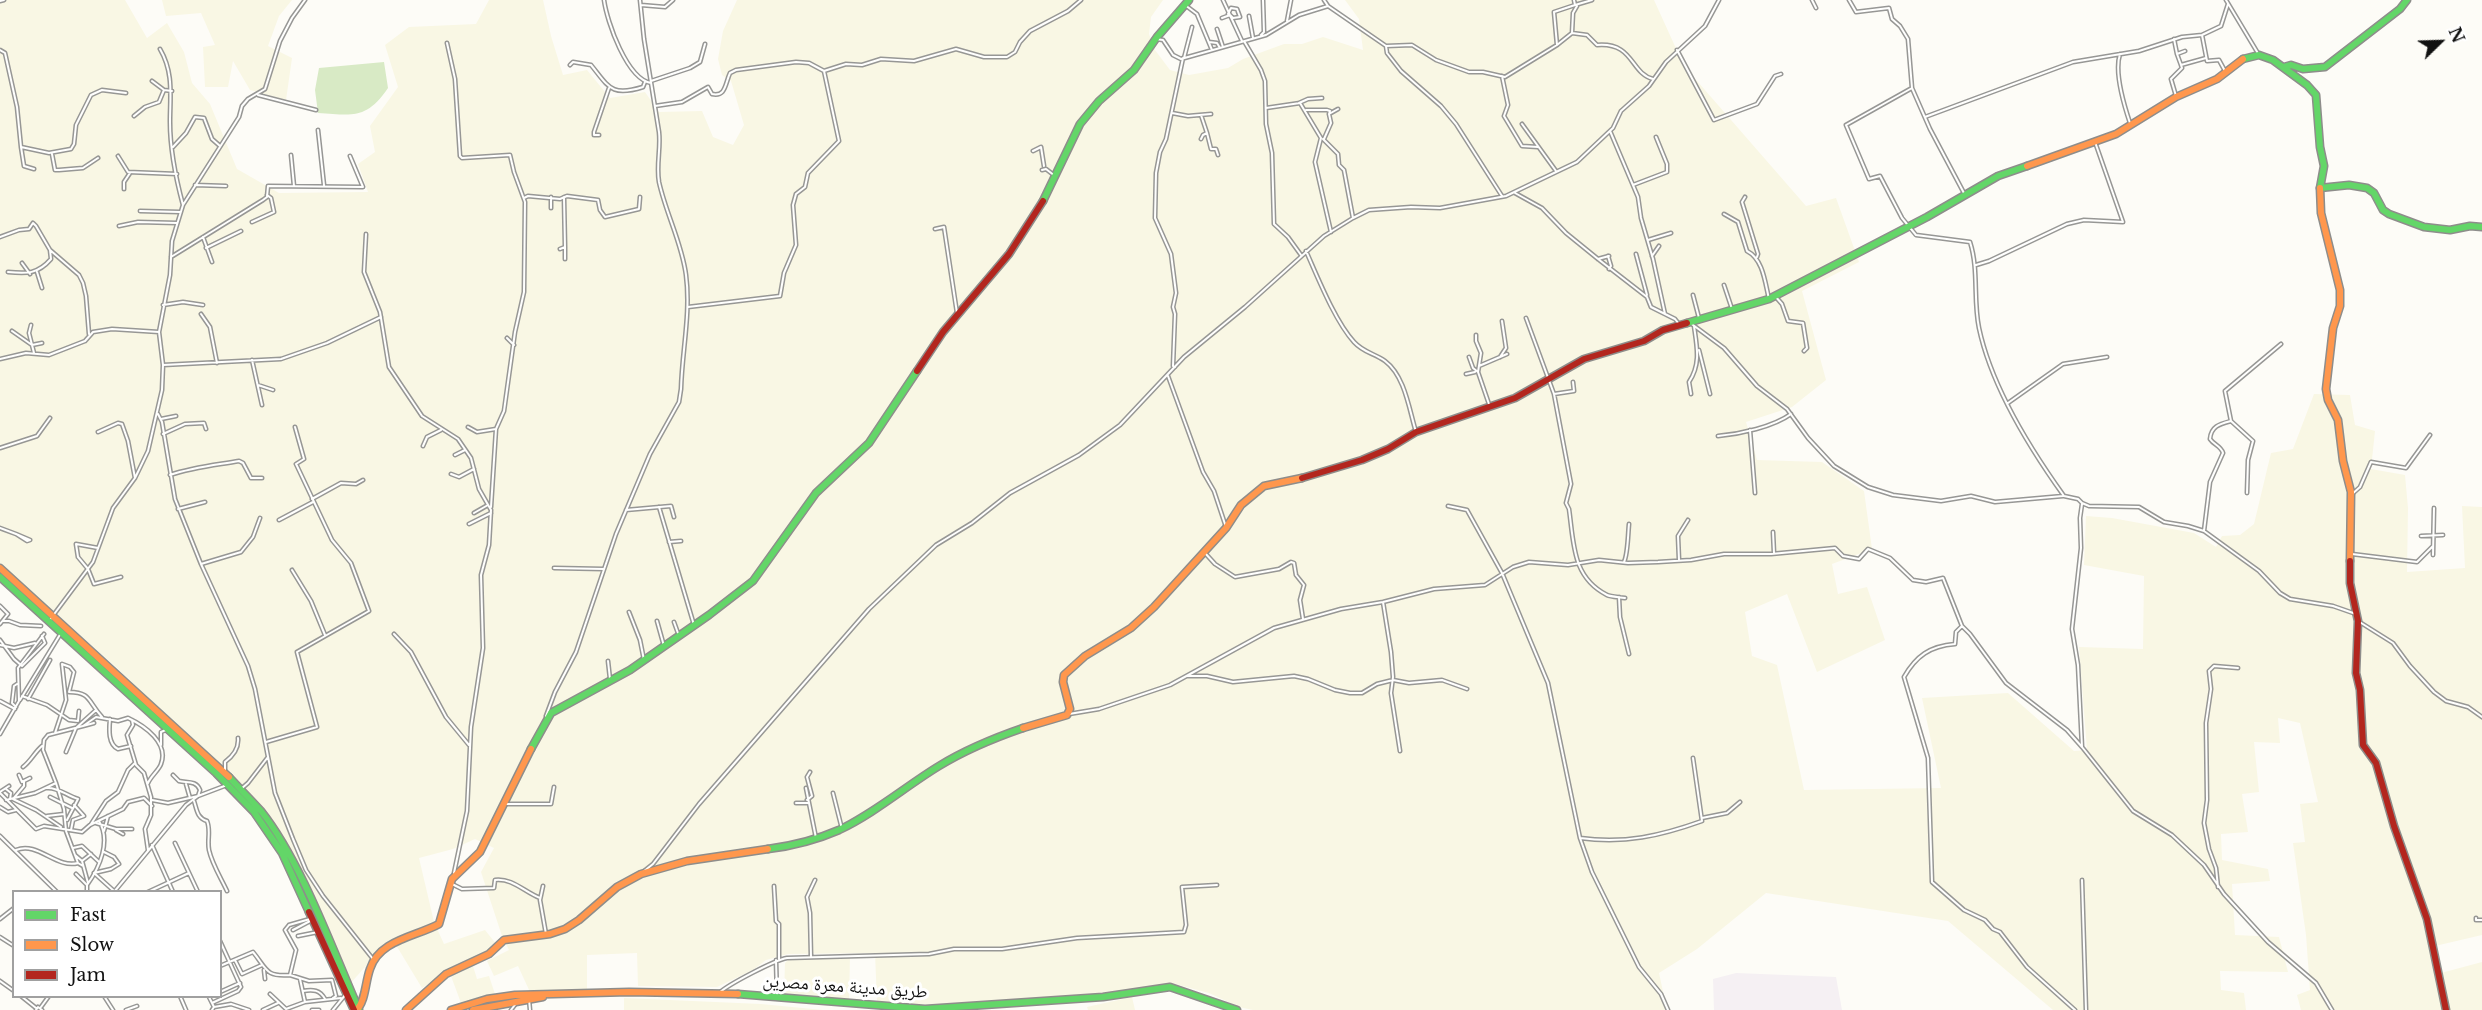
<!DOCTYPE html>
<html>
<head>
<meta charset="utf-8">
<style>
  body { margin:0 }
  #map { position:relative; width:2482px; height:1010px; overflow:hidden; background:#fdfcf7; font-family:"Libre Baskerville",serif }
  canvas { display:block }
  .legend { position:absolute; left:12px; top:890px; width:210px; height:108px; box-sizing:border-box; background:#fff; border:2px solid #a0a0a0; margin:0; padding:8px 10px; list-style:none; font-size:18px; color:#111 }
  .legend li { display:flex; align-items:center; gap:12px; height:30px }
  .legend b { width:30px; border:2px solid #a0a0a0 }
  .north { position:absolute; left:2410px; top:12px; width:60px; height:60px; -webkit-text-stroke:4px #fff; paint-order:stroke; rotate:67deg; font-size:16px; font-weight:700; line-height:24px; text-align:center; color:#111 }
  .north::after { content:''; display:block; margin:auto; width:21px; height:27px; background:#111; clip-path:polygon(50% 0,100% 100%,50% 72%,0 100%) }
</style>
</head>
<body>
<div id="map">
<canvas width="2482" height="1010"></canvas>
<ul class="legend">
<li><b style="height:8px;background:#63d668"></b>Fast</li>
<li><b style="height:8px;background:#ff974d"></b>Slow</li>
<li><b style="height:8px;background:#b3261e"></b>Jam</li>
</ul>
<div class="north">N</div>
</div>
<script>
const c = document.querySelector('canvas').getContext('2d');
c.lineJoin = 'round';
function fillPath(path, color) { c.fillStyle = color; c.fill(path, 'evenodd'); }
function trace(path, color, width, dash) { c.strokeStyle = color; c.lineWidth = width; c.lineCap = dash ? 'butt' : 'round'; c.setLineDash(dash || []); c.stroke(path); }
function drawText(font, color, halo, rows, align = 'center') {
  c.font = font + ' "Libre Baskerville","Noto Naskh Arabic",serif'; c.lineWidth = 6; c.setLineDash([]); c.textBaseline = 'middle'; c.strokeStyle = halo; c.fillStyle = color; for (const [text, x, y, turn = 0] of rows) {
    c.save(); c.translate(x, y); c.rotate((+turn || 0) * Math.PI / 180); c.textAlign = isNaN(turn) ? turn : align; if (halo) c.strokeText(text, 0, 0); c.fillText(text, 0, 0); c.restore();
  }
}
fillPath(new Path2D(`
  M1736,973l100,4 6,33h-128l-1,-31z`), '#f5f0f3');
fillPath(new Path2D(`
  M0,0h125l22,38 20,-15 17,29 8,31 18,21 27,65 42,24 89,-1 -10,-28 17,-12 -5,-26 28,-39 -13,-42 24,-18 67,-3 13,-24h54l8,36 12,39 24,-5 23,28 35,-6 14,20 43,-1 11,26 20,8 11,-20 -13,-44 -9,-6 -4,-16 5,-28 14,-31h426l-12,17 -2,17 6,16 15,20 19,5 39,-7 15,-9 41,-15h18l21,-7 40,13 -4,-31 -14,-19h309l30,66 122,140 30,-8 23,64 -57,29 24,89 -34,27 -46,15 11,38 65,2 42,29 8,58 -40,15 6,30 29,-7 18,53 -68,32 -30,-78 -42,18 7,44 25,9 27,125 137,-2 -19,-90 86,-5 66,58 13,-1 -8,-103 64,2 1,-73 -60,-11 2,-49 26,2 82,15 22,14 6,-11 18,-1 14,-11 17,-71 22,-4 21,-55 36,1 5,30 20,6 -4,38 34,6 3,33 -1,64 58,-4 -3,-62 20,1v428l-47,11 6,27 41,-11v48h-181l-4,-15 13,-5 -4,-55 -13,-92 12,-1 -5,-38 18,-2 -18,-79 -22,-5 2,25 -26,-1 5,50 -17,2 6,38 -27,2 1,26 46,9 2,12 -38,3 3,51 44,2 9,35 -68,-1 1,19 23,3 2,17h-193l-105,-89 -182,-28 -69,56 -38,24 8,37h-414l-14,-3 -30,-14 -34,-9 -76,11 -175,11 -47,-4 -2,-49 -87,1 -22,6 -13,10 -36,17 -79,-1 -1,-33 -50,2v34l-57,3 -12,-26 -24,10 -7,-15 22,-11 -7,-14 -21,-64 13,-24 -19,-9 -22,10 -34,9 15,64 10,22 41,-14 12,15 -3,4 -37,17 -35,22 -26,-43 -25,15 -21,24 -64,-141 -28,-41 -141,-134 -117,-104z
  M162,0h130l-13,16 -11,30 24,12 -6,42 -36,-10 -17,-29 -5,26h-23l-2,-40 12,-2 -14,-32 -35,3z
  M850,957l-1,44 -65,-6 1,-32 4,-4z
  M473,966l4,13 12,-3 6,18 -34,9 -10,-27z
  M1132,997l3,13h-47l-1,-3z
  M624,998l137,6 62,6h-199z`), '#f9f7e4');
fillPath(new Path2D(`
  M384,62l4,26c-22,32 -35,27 -70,25l-3,-23 4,-22z`), '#d8eac5');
const street = new Path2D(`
  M604,0c3,22 23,79 47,83
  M1223,0l19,41
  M1324,0l4,6 58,40 26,-1 24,15 33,12h14l22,5 52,-32 15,-12 15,2 10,10c37,-3 33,28 56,34
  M1812,0l4,8
  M1849,0l7,12 33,-4 3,11 8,7 8,13 4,49 18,41 35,66
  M2226,0l33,55
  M0,1l4,-1
  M641,5l24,2 8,-7
  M1185,5l12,9 15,36
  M1575,5l17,-5
  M1249,16l4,22
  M1222,18l8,-3 3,3 7,-1 -3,-8 -6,-1 -3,6
  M1287,21l4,-21
  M1217,29l6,18
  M1572,33l1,-20 4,-7
  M1261,35l3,-3 -1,-32
  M2202,35l5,26 12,-1 6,11
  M1156,39l7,1 10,15 8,4 85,-24 33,-20 29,-9
  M2174,39l3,15 8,-3
  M1244,41l17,29 4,11 1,43 6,29 2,71 14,13 13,18
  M1209,42l8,1 3,5
  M447,43l8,36 5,77 2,2 48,-3 4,17 11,30 -1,90 -9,40 -11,79 -8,18 -5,78
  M1557,45l-3,-33 21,-7 -1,-5
  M1386,46l1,7 14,18 40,35 15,18 46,72
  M160,49c14,24 10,47 10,73 0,28 6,57 13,83
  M0,50l5,3 12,54 4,40 28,6 22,-4 3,-5 2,-19 15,-30 11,-5 24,3
  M1677,50l37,70 43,-16 18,-28 6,-2
  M2120,54c-6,18 4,51 10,69
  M2177,54l4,11 25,-7
  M1184,58l8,-31
  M570,65l3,-3 18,3c18,22 20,32 52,22l2,-5
  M1502,76l6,29 -4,11 18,30 16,1
  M152,81l12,9
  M651,81l39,-13 10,-6 5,-18
  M1912,88l-66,37 23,54 11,-3 22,42 14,17 54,7c9,28 3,57 9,86 12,57 52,122 85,168l14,3 4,4 7,3 50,1 25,15 24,4 16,5 55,40 21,22 10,6 43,7 23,8
  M258,95l58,15
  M2176,96l-5,-17 11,-11 -1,-3
  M1299,103l9,-4 14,-1
  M655,106l27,-4 26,-15 4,7c14,3 13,-10 18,-21l6,-3 60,-8 13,1 15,8 22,-7 16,1 19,-6 33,2 42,-12 28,8h23l8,-5 5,-10 10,-11 38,-20 13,-11
  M1266,108l34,-5 21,35 -6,24 16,70
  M1306,110h21l3,1 -1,3
  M1172,113l16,3 23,-2
  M1201,115l6,18 -4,2 -2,4
  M134,116l11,-9 14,-5 5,-12 8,1
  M1925,117l148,-55 66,-11 43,-14 20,-2 19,-9 7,-22
  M1522,124l34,47
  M318,130l6,55
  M1610,131l28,66 3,21 12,41 12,55
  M1207,133l4,16h5l2,6
  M599,135h-5v-3l15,-44
  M1323,139l15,15 1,11 5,5 9,48
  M1324,139l7,-16 -2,-9 9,-5
  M21,147l3,19 10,3
  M173,147l13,-14 9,-16 9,1 8,21 8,7
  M1033,151l8,-4 3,19
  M52,154l3,16h4l24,-2 15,-10
  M291,155l3,31
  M118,156l10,16 49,2
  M1042,170l4,-1 9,7
  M195,185l31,1
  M1633,185l34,-13v-8l-11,-27
  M124,189v-7l6,-9
  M1515,193l27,15 24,25 32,26 49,38 4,10 24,12 4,5
  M1745,197l-3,5 16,52 -1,3
  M524,198l4,-2 32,3 7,-3 31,4 2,10 5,7 34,-8 1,-12
  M551,208v-11
  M140,211l40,1
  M1724,214l14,8 9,29c16,8 18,31 22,48
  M252,222l22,-10 -3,-14 -4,-3
  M119,226l19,-4 39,1
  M935,229l9,-2 13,86
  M366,234l-2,38 16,40 9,55 33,49 36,23 13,19 8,31 12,21 -2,35 -8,30 2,73 -12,79 -4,84 -13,62
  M0,237l19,-7 10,-1 4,-6 3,3 14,24 29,25 4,8 3,13 3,38
  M203,237l9,25
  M1648,240l23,-7
  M206,248l35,-17
  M560,249l5,-2 -1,-50
  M1306,251c12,27 29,70 48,91 10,11 20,11 31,19 20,15 24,48 31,71
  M1636,254l11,41
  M1608,256l3,10 -2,3
  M1652,256l7,-10
  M171,257l92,-57 4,-3 1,-11 95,1 -13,-31
  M565,259v-12
  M1598,259l11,-3
  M22,263l8,11
  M1976,265l13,-4 78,-37 17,-4 39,2 -28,-80
  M8,272c19,2 30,2 43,-13l-1,-9
  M37,272l5,16
  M1724,285l8,24
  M1693,295l6,23
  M1775,296l7,8 6,17 15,2 4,25 -3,3
  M163,305l20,-3 20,3
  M688,307l92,-11 4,-23 12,-28 -3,-40 3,-11 9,-7 3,-14 31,-32 -15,-70
  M201,314l9,13 7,36
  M1526,318l28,76 17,90 -5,19 3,6c5,35 3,68 38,86 4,2 13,2 18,3
  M1689,322l35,26 33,38 30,23 21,29 26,28 34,21 25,8 48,6 30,-5 24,6 68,-6
  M31,325l-2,8 5,20
  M12,331l20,14 10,-2
  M1476,335v6l5,12 -3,19 12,35
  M507,338l7,7
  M1699,350l11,44
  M1469,357l4,11 5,4
  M1500,357l6,-9 -4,-27
  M0,359l26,-6 23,2 36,-14 8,-9 19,-3 47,3
  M252,360l10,45
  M163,365l118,-6 46,-16 54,-26
  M1479,366l28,-12
  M1175,367l-2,-1 2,-52 -2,-7 3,-14 -5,-39 -16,-36 1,-45 4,-21 6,-13 17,-81
  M1466,374l9,-2
  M1168,376l35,96 11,19 12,36
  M258,385l15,5
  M1554,394l20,-3 -1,-9
  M1691,394l-2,-12c12,-18 8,-35 5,-56
  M2008,403l55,-39 44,-7
  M158,414l4,8 13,77 26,65 47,102 7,23 20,104 18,46 13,31 17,26 50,63
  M161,419l15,-3
  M468,427l9,5 19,-3
  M1750,430l5,63
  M98,432l20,-9 4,1 6,17 7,37
  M163,434l22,-10 19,-1 2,6
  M1718,436c22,-2 55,-9 73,-22
  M423,446l4,-9 14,-7
  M0,448l37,-12 13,-18
  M455,455l10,-5
  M451,474l8,3 15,-8
  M170,475c23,-8 46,-10 69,-14l4,2 8,15h11
  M2247,493l1,-33 5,-19 -22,-20 -6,-30 56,-47
  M2351,495l9,-8 11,-25 35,6 24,-33
  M312,499l29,-16 15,1 7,-4
  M2082,504l-2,14 1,30 -9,81 6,36 4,82 51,64 39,24 32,30 20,29 44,48 48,41 16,27
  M1448,506l19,4 35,63 46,110 32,155 12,34 47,95 22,27 7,16
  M659,507l35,118
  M178,509l27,-7
  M626,510l45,-4 3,11
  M474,513l14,-8
  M279,520l34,-18
  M469,524l22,-11
  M0,528l16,6
  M2204,531l6,-49 13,-29c-2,-7 -9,-8 -13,-14 1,-13 10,-15 21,-18
  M1773,532l1,21
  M16,534l14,6 -3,1z
  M2421,536l22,-1
  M669,542l12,-1
  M98,548l-22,-4 2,13 10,12 6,15 27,-7
  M1205,553l10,11 20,13 44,-8 12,-7 3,1 2,12 8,10 -4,15 3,19
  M2352,554l65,8 16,-16
  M2433,555l1,-47
  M1679,560l-1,-24 10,-16
  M1624,562c4,-8 4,-29 5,-38
  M201,564l40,-12 12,-15 7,-19
  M554,568l50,1
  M292,570l19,31 14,34
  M1619,597l1,20 9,37
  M1383,602l8,50 2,25 -2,16 9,58
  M0,606l8,8 -8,10
  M629,612l11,28 4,20
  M3,621h6l11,4 21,1
  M49,621l44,-59 20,-54 22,-30 13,-27 14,-61 1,-25 -4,-33 11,-57 2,-34 11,-36 56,-88 3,-11 6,-7 17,-10 15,-48 12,-23 13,-18
  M657,621l7,25
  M2358,621l35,22 17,23 24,26 12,9 22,6 14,10
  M674,622l5,14
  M1962,626l-6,6 -1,12c-25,2 -39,12 -51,33l24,81 4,124 32,28 21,10 8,9 7,3 27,35 48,43
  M394,634l17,18 35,65 23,28
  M0,640l14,19 8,7 23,-23 -3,-7
  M0,645l14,3 21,-5
  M608,661l2,18
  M1187,676h20l26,6 61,-6 14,3 27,11 15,3h12l15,-9 16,-4 16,3 33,-3 25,9
  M69,692c22,0 19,10 33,25
  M22,696l25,9 22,15 9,1 1,-10
  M28,699l22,-39
  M20,700l41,-67
  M0,701l15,8
  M16,707l-4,-4 2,-17 3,-2
  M1069,714l30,-5 71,-24 104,-57 67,-19 42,-7 51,-13 51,-4 28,-18 16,-5 39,3 31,-5 29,3 30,-1 33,-2 33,-6h47l64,-6 8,8 16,3 9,-10 22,9 23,22 13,2 17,-4 19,48 8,8 36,49 61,47 15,17
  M546,716l9,-24 21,-40 40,-118 34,-80 29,-52 2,-13c1,-38 10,-76 5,-114 -4,-32 -20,-61 -27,-93 -3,-17 2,-33 0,-50l-15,-93 -4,-39
  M110,719c-1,11 -2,25 8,30l13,-3
  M132,720l1,5 -6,10 9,30 8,8 7,24v18l-6,14 3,21
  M83,726l11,-3
  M55,733l11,-33 -4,-36 8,3 4,5 -5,20
  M0,734l19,-33 -1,-33 26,-34
  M266,742l51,-15 -20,-75 72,-41 -18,-48 -19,-23 -35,-74 -1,-2 8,-5 -9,-32
  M161,745v-13l7,-3
  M66,752l10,-24 20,-18
  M23,767c8,-6 11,-14 19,-21
  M225,770v-8c8,-6 14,-14 13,-24
  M19,775l3,7 8,-4
  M24,781v5l-11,13 23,11 25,17
  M56,783l8,26 2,22 9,24 7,6 6,22
  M186,784l4,14
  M47,788c11,-1 20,8 31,11l-11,21
  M806,788l10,50
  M6,789l5,4 -1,6
  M241,789l7,-6 20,-26
  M0,792l9,-6
  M0,793l36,36 8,-3 38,6 8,-7 33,-16 5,-7 16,-4 8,8
  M833,793l9,36
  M50,797l22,11
  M6,800l29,-7 21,-10 -13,-33 1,-10 4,-5 35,-9 13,-9 22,4 10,-3c17,8 41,25 33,46 -2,6 -10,12 -13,19
  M152,800l16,3 30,-7 2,-6c-4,-10 -13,-7 -21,-9l-6,-6
  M807,800l5,-4 -5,-19 3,-5
  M194,801c3,9 3,17 13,20 4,9 0,19 2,29 3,14 12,28 18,41
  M796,803h12
  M504,804h47l3,-17
  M0,807l8,5 8,-2
  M47,816l17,-2
  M1702,818l25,-5 13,-11
  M96,823l20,6h16
  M91,824l15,-23 12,-9 10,-22 7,-7
  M71,830l2,-10 11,-4 -10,-11
  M116,830l7,4
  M104,831l4,-15
  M0,836l57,56
  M1580,838c45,6 80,-2 122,-17l-9,-63
  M175,843l23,49
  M152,845l21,47
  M73,848l9,-2 17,16
  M16,850c22,-9 40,19 62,13
  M75,855l3,8 5,3
  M82,861l9,-7
  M643,872l10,-8 46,-60 170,-195 67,-64 36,-22 38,-30 69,-38 41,-30 64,-68 61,-50 79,-71 29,-18 16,-8 42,-3 29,1 66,-12 71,-34 36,-34 8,-17 28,-25 17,-24 39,-36 14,-26
  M94,873l17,-4 8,-5 -5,-7 -10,-5
  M94,873l20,18
  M76,874l11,11v7
  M2082,880l4,130
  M450,883l12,6 32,-1 1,-8c18,-2 29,12 45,18
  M87,885c13,-18 24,-44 12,-64
  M543,886l-3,14 6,34
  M774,886l2,35 3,3v35
  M2218,887l-2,-19 -7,-19 -5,-26 3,-23 -1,-77 5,-34 -2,-18 5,-5 24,2
  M114,892l72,-87 12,-9 29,-11
  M148,892l41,-19
  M2476,918v2h6
  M0,919l14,-11
  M293,930l19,-10
  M298,936l20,-4
  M0,937l14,9
  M811,957l-1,-44 -3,-16 8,-17
  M235,960l7,14 20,-9
  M776,960l1,36
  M220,966l33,-14c14,17 12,25 37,23l6,-25 -11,-20 4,-5 21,-6
  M264,970l1,9
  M290,975l19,6 23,-1 4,16 -3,2
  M300,979l5,23
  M0,981l14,10
  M303,991c10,-2 17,-1 22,8
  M220,992l20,-9
  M719,993c10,-9 56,-33 68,-35l142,-4 25,-5h48l75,-11 107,-6 2,-7 -4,-38 35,-2
  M270,994l16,15 19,-7 36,-4
  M21,996l15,12
  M104,996l9,14
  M180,996l6,14
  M209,997l5,10
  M529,999l1,11
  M212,1003l26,-12 3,-4 -21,-46
  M41,1007l8,-11
  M36,1010l2,-3 4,3
  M126,1010l11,-4
  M212,1010l2,-3 17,-3 18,6
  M263,1010l15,-7
  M312,1010h7
  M333,1010l13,-16
  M511,1010l6,-8`);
const fast = new Path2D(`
  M2243,59l16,-4 14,5 34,25 9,10 4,52 4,19 -4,22 29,-3 18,3 7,5 9,17 6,4 35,13 26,3 20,-4 12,1
  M2284,67l7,-2 12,4 22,-2 75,-58 7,-9
  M1043,201l37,-77 19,-23 35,-31 23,-33 32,-37
  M1687,323l82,-24 158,-82 71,-41 29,-10
  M0,577l216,196 38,39 28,41 27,59
  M531,749l20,-36 79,-43 79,-55 44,-34 63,-88 53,-50 48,-72
  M229,777c11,12 22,23 32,34 41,52 71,138 98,199
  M768,849c24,-3 48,-9 71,-19 36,-17 67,-44 100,-64 26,-16 55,-28 84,-38
  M738,994l187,15 178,-12 67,-10 67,23`);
const slow = new Path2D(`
  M2027,166l89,-32 60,-37 41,-18 26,-20
  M2320,188l1,25 19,77v16l-7,22 -7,61 2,11 10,20 5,41 8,31 -1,69
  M0,568l229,209
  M1023,728l44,-13 3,-6 -7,-27 1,-7 21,-19 46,-28 23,-21 72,-79 15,-23 23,-19 38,-8
  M357,1010c9,-11 8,-27 13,-41 9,-29 45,-32 69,-45l13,-45 28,-27 51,-103
  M406,1010l40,-36 43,-20 15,-14 46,-6 15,-5 14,-9 38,-33 24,-13 46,-13 81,-12
  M451,1010l36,-11 28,-4 114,-3 109,2
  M473,1010l70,-13`);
const jam = new Path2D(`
  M917,371l26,-39 66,-78 34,-53
  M1302,478l60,-18 26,-11 28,-17 99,-34 69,-39 60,-18 19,-11 24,-7
  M2350,561v22l8,38 -2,52 4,17 3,55 13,18 18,63 33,93 19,91
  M309,912l45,98`);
trace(street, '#979795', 5);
trace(fast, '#8e8d8b', 9);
trace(slow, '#8e8d8b', 9);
trace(jam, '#8e8d8b', 9);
trace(street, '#fffffe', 2);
trace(fast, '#63d668', 6);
trace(slow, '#ff974d', 6);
trace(jam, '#b3261e', 6);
drawText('18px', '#111', '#fff', [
  ["طريق مدينة معرة مصرين",845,987,4]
]);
</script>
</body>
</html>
